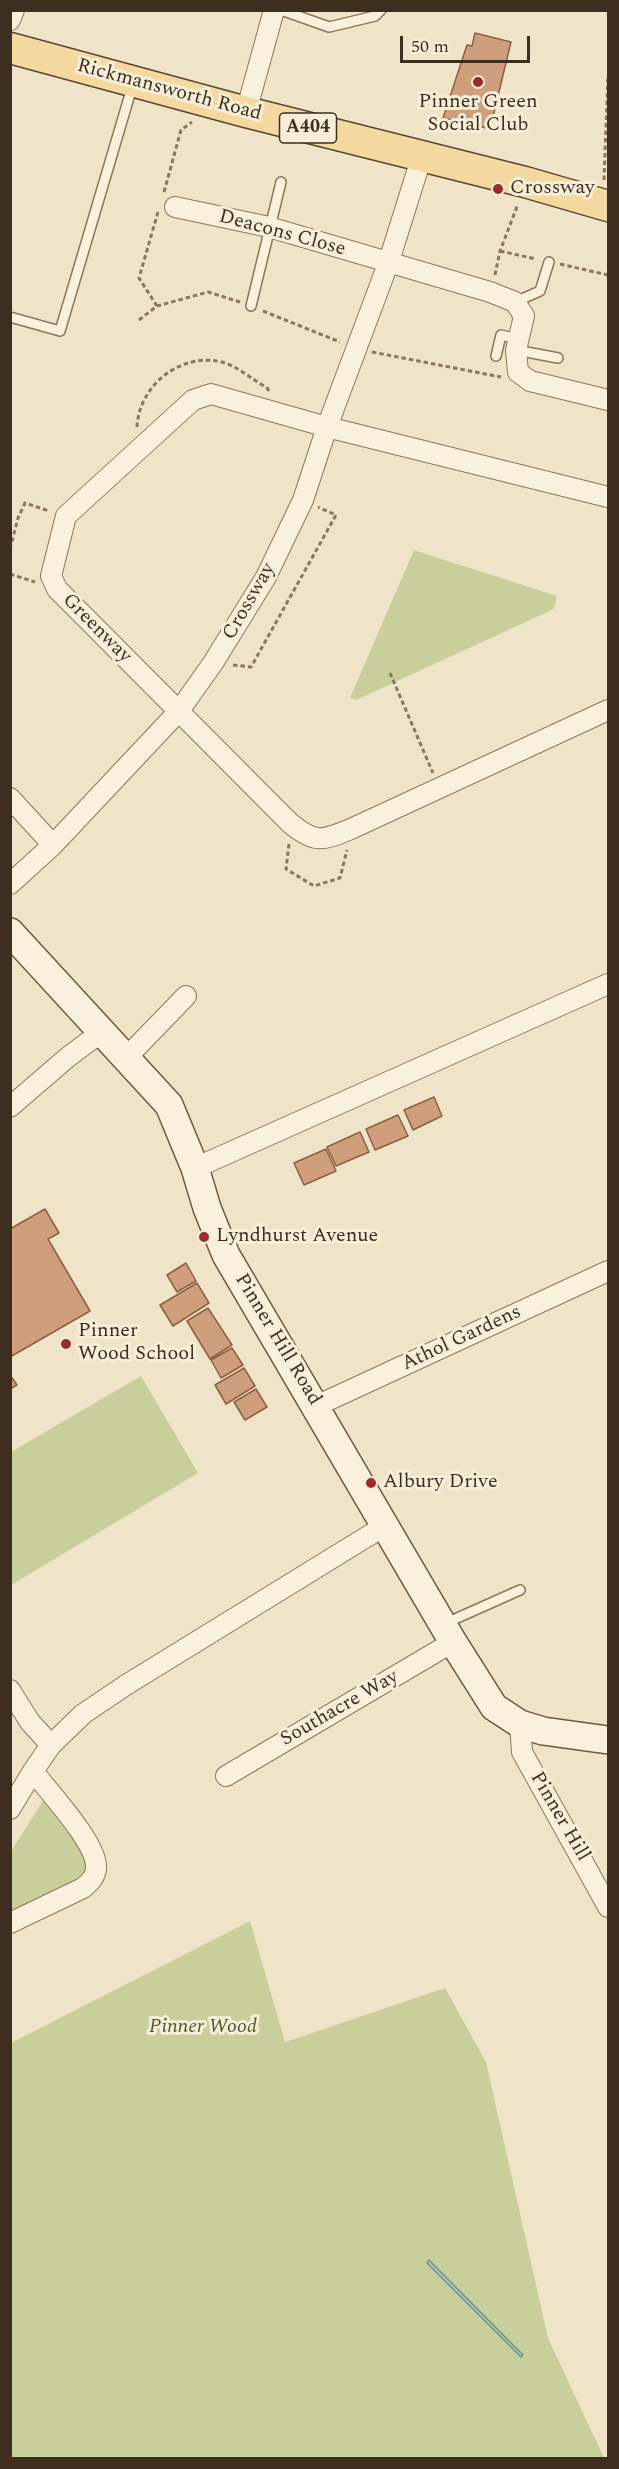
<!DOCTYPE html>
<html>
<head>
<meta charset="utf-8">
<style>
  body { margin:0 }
  #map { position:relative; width:619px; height:2469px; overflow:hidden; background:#f0e4c8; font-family:Spectral,serif }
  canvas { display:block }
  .frame { position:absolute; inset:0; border:12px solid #3d2e20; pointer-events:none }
  .scale { position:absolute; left:400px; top:36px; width:130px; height:27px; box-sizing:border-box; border:3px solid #3d2e20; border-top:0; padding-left:8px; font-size:18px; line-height:21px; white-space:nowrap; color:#3d2e20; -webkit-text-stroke:4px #f7eed8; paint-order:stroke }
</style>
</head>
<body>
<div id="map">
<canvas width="619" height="2469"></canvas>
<div class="frame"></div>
<div class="scale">50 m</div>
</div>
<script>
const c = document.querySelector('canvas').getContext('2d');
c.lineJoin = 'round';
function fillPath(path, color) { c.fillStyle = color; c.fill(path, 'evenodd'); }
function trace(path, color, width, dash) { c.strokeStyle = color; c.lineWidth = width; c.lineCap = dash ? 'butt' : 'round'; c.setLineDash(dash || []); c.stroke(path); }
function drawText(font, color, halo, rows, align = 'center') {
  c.font = font + ' Spectral,serif'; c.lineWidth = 6; c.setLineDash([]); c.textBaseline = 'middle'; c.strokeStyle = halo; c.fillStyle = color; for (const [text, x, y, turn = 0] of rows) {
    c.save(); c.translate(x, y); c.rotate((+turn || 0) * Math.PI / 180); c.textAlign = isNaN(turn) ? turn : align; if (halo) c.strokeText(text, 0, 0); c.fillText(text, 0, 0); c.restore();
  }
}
fillPath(new Path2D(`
  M414,550l143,46 -3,13 -198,91 -6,-2z
  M141,1376l57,97 -187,112v-133z
  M44,1799l44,52 3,17 -10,11 -70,34 -1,-60z
  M250,1921l35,121 160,-54 41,74 62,276 56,120h-593v-415z`), '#c9cf9b');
const water = new Path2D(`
  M429,2260l94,95 -2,2 -94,-94z`);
fillPath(water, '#a9c4bc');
trace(water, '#6f938a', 1.5);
const building = new Path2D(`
  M475,33l36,9 -21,87 -47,-11 24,-73 5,1z
  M434,1097l8,19 -29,14 -9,-20z
  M398,1115l10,21 -33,14 -9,-21z
  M360,1132l9,20 -33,14 -9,-19z
  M326,1149l10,22 -32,14 -10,-22z
  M45,1209l14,24 -11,6 42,72 -80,46v-128z
  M186,1263l10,18 -19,11 -10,-17z
  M197,1283l12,20 -36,23 -13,-21z
  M208,1308l24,37 -22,14 -23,-38z
  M232,1348l11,17 -22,13 -10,-18z
  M244,1368l11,18 -29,18 -11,-19z
  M10,1375l7,10 -7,4z
  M256,1389l11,18 -22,13 -11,-18z`);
fillPath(building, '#cf9f7d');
trace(building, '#8d5f41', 1.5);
const lane = new Path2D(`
  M281,10l48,17 46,-11 6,-6
  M515,302l25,-11 9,-29
  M251,306l30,-124
  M10,317l50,14 73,-247
  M516,350l42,8
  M496,356l5,-21 17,4
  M446,1623l74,-33`);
const street = new Path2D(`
  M10,20l4,-10
  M246,112l28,-102
  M175,207l94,20 221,65 25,10 9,14 -8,34 2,22 12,9 78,19
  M608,497l-281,-70 -116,-33 -18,6 -127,116 -15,60 6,13 233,234c26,22 34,17 63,5l255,-118
  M10,798l43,47
  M10,884l43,-39 126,-134 34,-48 53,-86 37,-77 24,-73 61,-163 34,-108
  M126,1058l60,-62
  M10,1107l58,-50 35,-26
  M195,1168l413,-184
  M316,1406l292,-135
  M10,1690l20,32 21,23
  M520,1724l2,28 86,155
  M226,1776l227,-134
  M10,1809l23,-38 18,-26 32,-31 43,-29 260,-160
  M10,1923l73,-35c6,-5 12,-10 13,-19 3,-24 -48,-78 -63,-98`);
const secondary = new Path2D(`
  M10,932l159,173 26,63 12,40 19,47 227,387 41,65 26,17 23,7 65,9`);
const primary = new Path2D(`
  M10,48l236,64 279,70 83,24`);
trace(lane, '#8d765c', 12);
trace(street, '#8d765c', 22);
trace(secondary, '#6f573f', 30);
trace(primary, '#5b4430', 33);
trace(new Path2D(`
  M604,180l4,-103
  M164,192l17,-62 11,-8
  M500,251l36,8
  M560,264l48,11
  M495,275l5,-24 18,-47
  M157,306l-18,-28 19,-66
  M263,311l77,31
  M139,320l18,-14 51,-14 32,10
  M372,352l129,25
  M137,427c2,-42 44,-75 85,-65 15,4 31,18 45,26l3,4
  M10,549l8,-31 7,-15 24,8
  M10,574l25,8
  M233,665l18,2 85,-152 -18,-8
  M390,673l43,100
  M289,844l-3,25 28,17 26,-8 7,-28`), '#8d765c', 3, [4.5, 3]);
trace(lane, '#faf1dc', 9);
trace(street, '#faf1dc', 20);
trace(secondary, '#faf1dc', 27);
trace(primary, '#f3d9a0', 30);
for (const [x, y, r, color] of [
  [478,82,6,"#9e2a2b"],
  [498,189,6,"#9e2a2b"],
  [204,1237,6,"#9e2a2b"],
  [66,1344,6,"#9e2a2b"],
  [371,1483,6,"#9e2a2b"]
]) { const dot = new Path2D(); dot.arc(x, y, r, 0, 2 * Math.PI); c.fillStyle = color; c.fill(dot); trace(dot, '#f7eed8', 2); }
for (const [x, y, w] of [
  [308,128,57]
]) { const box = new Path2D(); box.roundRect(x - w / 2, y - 15, w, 30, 4.5); c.fillStyle = '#f7eed8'; c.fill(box); trace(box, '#3d2e20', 1.5); }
drawText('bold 18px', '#3d2e20', null, [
  ["A404",308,128]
]);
drawText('20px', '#3d2e20', '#f7eed8', [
  ["Rickmansworth Road",169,91,15],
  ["Deacons Close",282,234,15],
  ["Crossway",250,602,-60],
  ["Greenway",96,629,45],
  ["Athol Gardens",462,1339,-25],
  ["Pinner Hill Road",277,1340,59],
  ["Southacre Way",340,1709,-30],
  ["Pinner Hill",559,1817,60]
]);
drawText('20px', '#3d2e20', '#f7eed8', [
  ["Pinner Green",478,103,"center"],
  ["Social Club",478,126,"center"],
  ["Crossway",510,189],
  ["Lyndhurst Avenue",216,1237],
  ["Pinner",78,1332],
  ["Wood School",78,1355],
  ["Albury Drive",383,1483]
], 'left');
drawText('italic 20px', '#4d5a26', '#f7eed8', [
  ["Pinner Wood",203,2028]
]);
</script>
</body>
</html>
